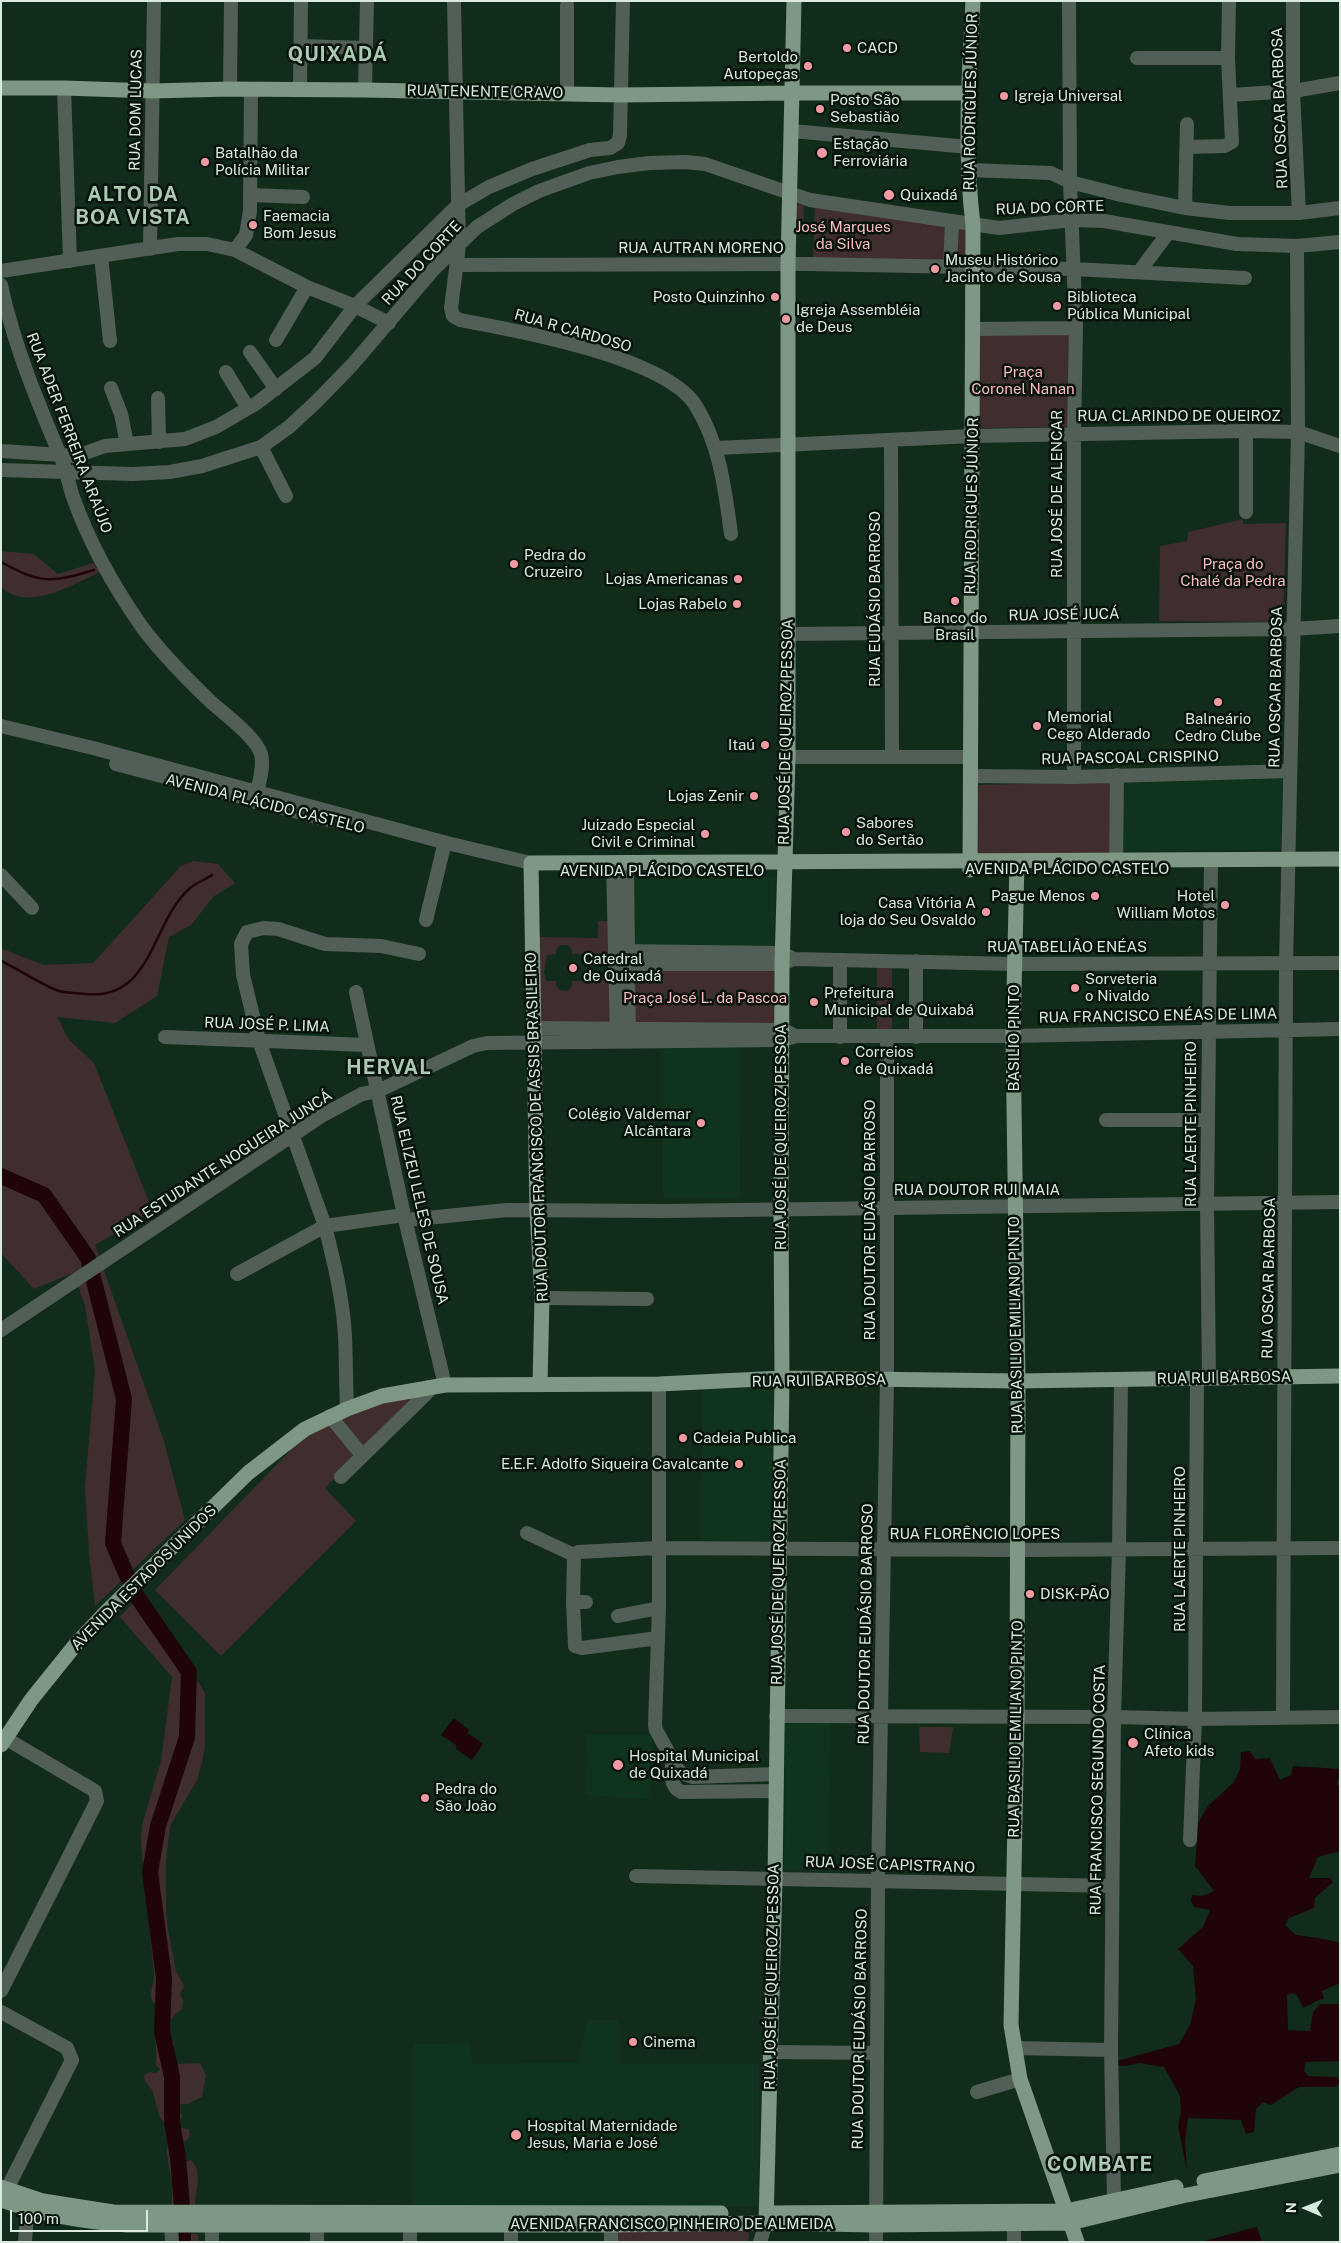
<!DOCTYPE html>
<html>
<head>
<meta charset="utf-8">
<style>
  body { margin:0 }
  #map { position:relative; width:1341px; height:2243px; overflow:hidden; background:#112c1b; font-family:"Public Sans",sans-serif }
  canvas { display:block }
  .frame { position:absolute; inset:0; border:2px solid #daeadf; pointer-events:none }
  .north { position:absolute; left:1281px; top:2183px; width:50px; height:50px; -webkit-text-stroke:4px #07120a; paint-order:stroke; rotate:271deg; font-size:14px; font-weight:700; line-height:20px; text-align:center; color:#daeadf }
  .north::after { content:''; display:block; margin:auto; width:18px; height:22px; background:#daeadf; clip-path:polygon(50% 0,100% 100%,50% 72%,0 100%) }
  .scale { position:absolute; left:10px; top:2210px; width:138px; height:22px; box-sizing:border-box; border:2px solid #daeadf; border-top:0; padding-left:6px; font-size:15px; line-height:18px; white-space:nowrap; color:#daeadf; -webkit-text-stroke:4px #07120a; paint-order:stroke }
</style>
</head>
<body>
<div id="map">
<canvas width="1341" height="2243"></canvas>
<div class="frame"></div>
<div class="north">N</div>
<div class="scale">100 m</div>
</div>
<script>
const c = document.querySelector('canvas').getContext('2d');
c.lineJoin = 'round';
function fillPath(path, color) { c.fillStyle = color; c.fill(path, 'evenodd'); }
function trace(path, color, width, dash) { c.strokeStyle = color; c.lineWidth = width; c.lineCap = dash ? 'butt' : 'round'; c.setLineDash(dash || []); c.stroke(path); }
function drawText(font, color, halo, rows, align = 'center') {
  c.font = font + ' "Public Sans",sans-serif'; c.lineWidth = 5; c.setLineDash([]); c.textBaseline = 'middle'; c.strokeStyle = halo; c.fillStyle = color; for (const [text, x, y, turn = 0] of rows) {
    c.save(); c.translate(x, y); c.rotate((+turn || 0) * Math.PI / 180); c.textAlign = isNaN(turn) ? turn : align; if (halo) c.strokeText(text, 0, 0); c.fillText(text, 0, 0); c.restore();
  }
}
fillPath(new Path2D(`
  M1122,777h164v73l-163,1z
  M635,877h140l-1,66 -5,4 -134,-2z
  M741,1045l-1,153 -77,-1 -1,-148z
  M702,1387h75l-1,154 -75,-1z
  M785,1718h46l-2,151h-45z
  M586,1734l66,1 -2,64 -65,-4z
  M586,2020h33v44h140v143h-346v-163l58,-1 1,21 107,-2z`), '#0f331d');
fillPath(new Path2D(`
  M795,204l9,1 -1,24 -9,-1z
  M815,206l133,18 -2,40 -133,-3z
  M956,226h10v38h-11z
  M1070,334l-1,93 -92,1v-93z
  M1243,519v5l43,-1 -3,99 -124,-1 1,-75 27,-5 1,-9z
  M1,551l33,3 24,20 35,-11 7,9c-27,12 -71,41 -99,15z
  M1111,782l-1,74 -136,1 -1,-72z
  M193,861l25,3 17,19 -22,14 -22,28 -22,12 -12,59 -42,27 -58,-6 12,23 25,23 59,149 -58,33 68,193 22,82 -90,86 -6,-53 -4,-66 10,-117 -10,-65 -12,-32 -39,16 -33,-36v-305l42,17 50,-2 88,-97z
  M598,921h12l1,42 -13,-9h-26v-4l-4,-5h-8l-4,5v4l-9,1 -3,18 3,8h9v5l4,4 8,1 4,-5v-5h26l13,-9 1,51h-73v-86l59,1z
  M877,967h15v67h-15z
  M636,971h138l1,54h-139z
  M417,1395l-54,52 -24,-28 44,-18z
  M330,1421l28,34 -33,33 31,33 -135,135 -66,-66 135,-139 -2,-3z
  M142,1592l63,101v52l-3,18 -5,17 -27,46 -4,34v53l2,17 8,41 8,15 -4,8 3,6 -1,9c-8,5 -16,15 -15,25 0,4 5,6 7,9l-4,14 6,7 24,-1 6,12 -4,22 -15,7h-6l-5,9 7,2 -5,7 4,6 7,1c2,8 0,10 -7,14l-1,13 3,6 7,-2c13,12 4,31 4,47l-23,-1v-22l-5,-30 1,-25 -8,-12 -8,-27 -7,-9 -1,-6 6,-3 6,1 4,-4 -4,-4v-20l4,-14 -6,-1c3,-9 0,-16 3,-25 -12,-7 -2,-20 -3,-32l-13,-130 1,-18 19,-64 11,-84 -52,-60z
  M919,1727h34l-4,26 -29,-1z
  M746,2229l3,5 -1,8h-134v-12z
  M175,2234h23l1,8h-24z`), '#402d2e');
fillPath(new Path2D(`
  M454,1718l15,12 -1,3 15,11 -11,16 -16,-11v-4l-15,-10z
  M1250,1751l5,8 15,-1 10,22 11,-5 2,-9 47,3 -3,16 3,1v65l-22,6 -9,21h21l3,4 -18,16 -1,10 -25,10 -4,7 11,10 29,4 15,4v40l-18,8 2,8c-9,1 -13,6 -21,9l-5,-11 -4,-4 -7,2 1,35 22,1 3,-19 7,-8h20v57l-34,1 -2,9 4,5 29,1 3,6 -5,4h-36l-28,18 -8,-3 -7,7 -2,23 -8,2 -5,-14 -53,-2 -3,24 2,29 -9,-45 3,-13 -1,-17 -16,-29 -25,-4 -13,3 -13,-1v-3l66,-18 11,-19 6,-26 -3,-33 -15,-17 25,-22 7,-17 -16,-3 -3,-6 1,-6 10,1 12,-5 -19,-25 3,-43 10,-17 26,-24 6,-13 1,-17z
  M1257,2227l5,15h-61l55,-15z`), '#1f0509');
trace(new Path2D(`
  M1,562c40,22 50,21 93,8
  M1,961c18,8 40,24 58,30 8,2 19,2 27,3 67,6 65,-71 103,-105 6,-6 16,-9 23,-14`), '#1f0509', 2.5);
trace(new Path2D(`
  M1,1176l43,19 44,63 36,141 -11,144 14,33
  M136,1595l53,77 -2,65 -29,89 -8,46 14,106 -2,53 10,46v45l6,36 4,49
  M183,2229v13`), '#1f0509', 16);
trace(new Path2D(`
  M454,1l5,244 -8,63 2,8 7,4c55,10 206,37 236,86 24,39 29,83 35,128
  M1069,1l1,181 6,146 -2,105v344
  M1293,1v90l6,122
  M567,5v88
  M300,46l66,2
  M1137,58h91
  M64,88l6,173
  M230,89l1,-88
  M300,90l1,-89
  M365,90l2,-89
  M1231,95l62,-4 47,-8
  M792,131l177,16
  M1187,147l38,-1 7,-4 -4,-84 1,-57
  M969,170l82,3 19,9 51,13 64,13 45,5h69l41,-5
  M251,195l52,2
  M1185,208l2,-84
  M150,249l4,-248
  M235,250l11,-15 4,-24 1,-122
  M101,256l9,85
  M457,265l351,-1 266,5 171,9
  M950,268l2,-46
  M1,271l177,-27h29l28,6 72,37 48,19 34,17
  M1139,272l29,-39
  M1,285c13,61 37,118 61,175 5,12 7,25 11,37 16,45 41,90 69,130 20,27 45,52 69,75 13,12 45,35 50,52 4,14 -4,34 -6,48
  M973,329l103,-1
  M276,340l31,-53
  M250,352l26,37
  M226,372l22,36
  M111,388l10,26 6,30
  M158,398l1,44
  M891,441l1,316
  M261,447l25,49
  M717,448l256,-12 273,-5 52,1 42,14
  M1,451l76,5 28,-10 80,-7 31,-12 41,-24 58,-45 40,-52 103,-101 31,-18 43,-18 58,-19 20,-2 8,-5 2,-8 3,-134
  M1,470l132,4 37,-2 32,-6 59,-19 28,-20 28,-26 35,-36 82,-96 43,-42 36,-23 26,-13 50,-18 29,-6 31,-4 37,-1 19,2 105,36 189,28 73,-8 32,1 133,23 60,2 43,-4
  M1246,512v-81
  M788,634l505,-5 47,-3
  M1,726l92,22 354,95 84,20
  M788,757h183
  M116,764l216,57
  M970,776l104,1 216,-6
  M613,863l4,174
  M627,863l2,173
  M1116,869l1,-94
  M1,875l31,33
  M426,920l17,-70
  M615,951l167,2 12,6 220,5 326,-1
  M916,961v76
  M616,964h166l9,-4
  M356,992l48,223 41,170
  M533,1028l249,2 10,4
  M165,1037l202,8
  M840,1037v-77
  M1106,1120h102
  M406,1220l101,-10 156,1 677,-9
  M237,1274l88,-48 79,-11
  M542,1298l105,1
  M1,1330l322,-215 39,-21 16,-3 95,-45 14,-3 295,-3 15,-4h216l327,-7
  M1209,1378l-2,-173 4,-345
  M659,1384v224l-4,117 1,5 21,38 4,5 12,4 83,-3
  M347,1409c-1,-24 -1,-49 -2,-73 -2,-37 -11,-74 -20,-110l-66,-185 -16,-66 -2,-31 6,-12 17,-4 14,1 47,15 56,2 38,8
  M330,1416l32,39
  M341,1477l87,-85 2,-5
  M527,1533l47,22 4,-3 79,-4 360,2 323,-2
  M574,1555l-1,47 2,44 7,2 76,-10
  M573,1602h13
  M618,1616l41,-8
  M776,1716l338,1 81,2 145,-2
  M1283,1717l3,-753 12,-532 -1,-186
  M673,1760c-2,11 -4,26 8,32l94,-1
  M1190,1840l5,-121 2,-340
  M636,1876l476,10
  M1,1991l96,-190 -2,-10 -90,-53
  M1,2012l66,36 5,12 -65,129
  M1015,2048l96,2
  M770,2052l106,1
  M977,2092l43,-13
  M1114,2200l-3,-150 3,-333 5,-167 2,-171
  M171,2224l1,18
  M212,2224v18
  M25,2242l2,-32
  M317,2242v-28
  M410,2242v-28
  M511,2242v-26
  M611,2242v-28
  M760,2242l6,-19
  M876,2242l2,-361 9,-501v-343
  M1014,2242v-29`), '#525f56', 14);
trace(new Path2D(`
  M1,88h63l88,3 78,-2 135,1 255,5 172,-2h177
  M1017,861l-4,175 5,345 -1,336 -6,308 9,54 57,163
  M970,870l3,-645c-9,-74 -4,-150 0,-224
  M540,1384l2,-86 -5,-88 -6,-347 809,-4
  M1,1745l30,-45 45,-56 29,-31 143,-140 57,-44 42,-20 35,-13 63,-11 214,-1 123,-6 236,3 322,-5
  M1204,2181l136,-27
  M1,2187l42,14 70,11 608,1
  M1,2200c41,15 82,22 126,25h484l155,-2 109,2 195,-2 112,-27 158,-31
  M769,2213l297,-2 110,-24
  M766,2223l9,-345 7,-500 -1,-168 1,-246 6,-207v-493l6,-263`), '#7e9885', 15);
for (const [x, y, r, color] of [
  [847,48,5,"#f49aa3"],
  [808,66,5,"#f49aa3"],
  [1004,96,5,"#f49aa3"],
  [820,109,5,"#f49aa3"],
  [822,153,6,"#f49aa3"],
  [205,162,5,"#f49aa3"],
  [889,195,6,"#f49aa3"],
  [253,225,5,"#f49aa3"],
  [935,269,5,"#f49aa3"],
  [775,297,5,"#f49aa3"],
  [1057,306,5,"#f49aa3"],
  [786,319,5,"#f49aa3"],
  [514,564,5,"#f49aa3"],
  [738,579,5,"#f49aa3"],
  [955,601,5,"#f49aa3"],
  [737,604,5,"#f49aa3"],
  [1218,702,5,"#f49aa3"],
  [1037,726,5,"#f49aa3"],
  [765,745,5,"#f49aa3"],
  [754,796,5,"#f49aa3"],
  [846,832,5,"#f49aa3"],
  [705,834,5,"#f49aa3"],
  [1095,896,5,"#f49aa3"],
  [1225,905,5,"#f49aa3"],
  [986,912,5,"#f49aa3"],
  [573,968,5,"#f49aa3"],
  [1075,988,5,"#f49aa3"],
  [814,1002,5,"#f49aa3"],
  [845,1061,5,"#f49aa3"],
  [701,1123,5,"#f49aa3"],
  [683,1438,5,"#f49aa3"],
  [739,1464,5,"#f49aa3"],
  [1030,1594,5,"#f49aa3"],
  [1133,1743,6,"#f49aa3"],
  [618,1765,6,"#f49aa3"],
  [425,1798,5,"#f49aa3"],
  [633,2042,5,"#f49aa3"],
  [516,2135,6,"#f49aa3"]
]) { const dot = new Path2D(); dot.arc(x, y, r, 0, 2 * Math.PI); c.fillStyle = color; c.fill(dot); trace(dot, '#07120a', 2); }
drawText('15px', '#daeadf', '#07120a', [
  ["CACD",857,48],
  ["Bertoldo",798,57,"right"],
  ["Autopeças",798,74,"right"],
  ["Igreja Universal",1014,96],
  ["Posto São",830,100],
  ["Sebastião",830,117],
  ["Estação",833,144],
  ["Ferroviária",833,161],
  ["Batalhão da",215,153],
  ["Polícia Militar",215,170],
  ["Quixadá",900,195],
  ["Faemacia",263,216],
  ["Bom Jesus",263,233],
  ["Museu Histórico",945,260],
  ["Jacinto de Sousa",945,277],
  ["Posto Quinzinho",765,297,"right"],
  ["Biblioteca",1067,297],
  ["Pública Municipal",1067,314],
  ["Igreja Assembléia",796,310],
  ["de Deus",796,327],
  ["Pedra do",524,555],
  ["Cruzeiro",524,572],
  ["Lojas Americanas",728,579,"right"],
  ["Lojas Rabelo",727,604,"right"],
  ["Banco do",955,618,"center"],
  ["Brasil",955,635,"center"],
  ["Memorial",1047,717],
  ["Cego Alderado",1047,734],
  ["Balneário",1218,719,"center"],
  ["Cedro Clube",1218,736,"center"],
  ["Itaú",755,745,"right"],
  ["Lojas Zenir",744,796,"right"],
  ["Sabores",856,823],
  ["do Sertão",856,840],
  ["Juizado Especial",695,825,"right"],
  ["Civil e Criminal",695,842,"right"],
  ["Pague Menos",1085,896,"right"],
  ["Hotel",1215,896,"right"],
  ["William Motos",1215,913,"right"],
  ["Casa Vitória A",976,903,"right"],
  ["loja do Seu Osvaldo",976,920,"right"],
  ["Catedral",583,959],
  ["de Quixadá",583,976],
  ["Sorveteria",1085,979],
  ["o Nivaldo",1085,996],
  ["Prefeitura",824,993],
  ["Municipal de Quixabá",824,1010],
  ["Correios",855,1052],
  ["de Quixadá",855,1069],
  ["Colégio Valdemar",691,1114,"right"],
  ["Alcântara",691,1131,"right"],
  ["Cadeia Publica",693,1438],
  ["E.E.F. Adolfo Siqueira Cavalcante",729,1464,"right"],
  ["DISK-PÃO",1040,1594],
  ["Clínica",1144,1734],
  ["Afeto kids",1144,1751],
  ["Hospital Municipal",629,1756],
  ["de Quixadá",629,1773],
  ["Pedra do",435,1789],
  ["São João",435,1806],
  ["Cinema",643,2042],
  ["Hospital Maternidade",527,2126],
  ["Jesus, Maria e José",527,2143]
], 'left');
drawText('15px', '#daeadf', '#07120a', [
  ["RUA TENENTE CRAVO",485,92,1],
  ["RUA RODRIGUES JÚNIOR",971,102,-89],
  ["RUA OSCAR BARBOSA",1280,108,-92],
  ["RUA DOM LUCAS",136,110,-89],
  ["RUA DO CORTE",1050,208,-2],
  ["RUA AUTRAN MORENO",701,248],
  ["RUA DO CORTE",422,263,-47],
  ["RUA R CARDOSO",573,331,16],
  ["RUA CLARINDO DE QUEIROZ",1179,416],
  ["RUA ADER FERREIRA ARAÚJO",69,433,69],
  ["RUA JOSÉ DE ALENCAR",1057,494,-90],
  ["RUA RODRIGUES JÚNIOR",972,506,-89],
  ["RUA EUDÁSIO BARROSO",875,599,-90],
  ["RUA JOSÉ JUCÁ",1064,615,-1],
  ["RUA OSCAR BARBOSA",1276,687,-89],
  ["RUA JOSÉ DE QUEIROZ PESSOA",786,732,-89],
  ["RUA PASCOAL CRISPINO",1130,758,-1],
  ["AVENIDA PLÁCIDO CASTELO",265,804,14],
  ["AVENIDA PLÁCIDO CASTELO",1067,869],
  ["AVENIDA PLÁCIDO CASTELO",662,871],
  ["RUA TABELIÃO ENÉAS",1067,947],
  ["RUA FRANCISCO ENÉAS DE LIMA",1158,1016,-1],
  ["RUA JOSÉ P. LIMA",267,1025,2],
  ["BASILIO PINTO",1014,1038,-90],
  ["RUA LAERTE PINHEIRO",1191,1124,-90],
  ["RUA DOUTOR FRANCISCO DE ASSIS BRASILEIRO",537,1127,-92],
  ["RUA JOSÉ DE QUEIROZ PESSOA",781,1137,-90],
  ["RUA ESTUDANTE NOGUEIRA JUNCÁ",223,1164,-33],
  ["RUA DOUTOR RUI MAIA",977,1190],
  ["RUA ELIZEU LELES DE SOUSA",419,1200,77],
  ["RUA DOUTOR EUDÁSIO BARROSO",870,1220,-90],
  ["RUA OSCAR BARBOSA",1269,1278,-89],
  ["RUA BASILIO EMILIANO PINTO",1016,1325,-91],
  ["RUA RUI BARBOSA",1224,1378,-1],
  ["RUA RUI BARBOSA",819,1381,-1],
  ["RUA FLORÊNCIO LOPES",975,1534],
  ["RUA LAERTE PINHEIRO",1180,1549,-90],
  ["RUA JOSÉ DE QUEIROZ PESSOA",779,1572,-89],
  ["AVENIDA ESTADOS UNIDOS",144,1578,-45],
  ["RUA DOUTOR EUDÁSIO BARROSO",866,1624,-89],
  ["RUA BASILIO EMILIANO PINTO",1016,1729,-89],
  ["RUA FRANCISCO SEGUNDO COSTA",1098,1790,-89],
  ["RUA JOSÉ CAPISTRANO",890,1865,2],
  ["RUA JOSÉ DE QUEIROZ PESSOA",772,1977,-89],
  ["RUA DOUTOR EUDÁSIO BARROSO",860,2029,-89],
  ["AVENIDA FRANCISCO PINHEIRO DE ALMEIDA",672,2224]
]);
drawText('15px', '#febbc1', '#07120a', [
  ["José Marques",843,227],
  ["da Silva",843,244],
  ["Praça",1023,372],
  ["Coronel Nanan",1023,389],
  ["Praça do",1233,564],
  ["Chalé da Pedra",1233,581],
  ["Praça José L. da Pascoa",705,998]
]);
c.letterSpacing = '1px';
drawText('bold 20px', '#abcab4', '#07120a', [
  ["QUIXADÁ",338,55],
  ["ALTO DA",133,195],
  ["BOA VISTA",133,218],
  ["HERVAL",389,1068],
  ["COMBATE",1100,2165]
]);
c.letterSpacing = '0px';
</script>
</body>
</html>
